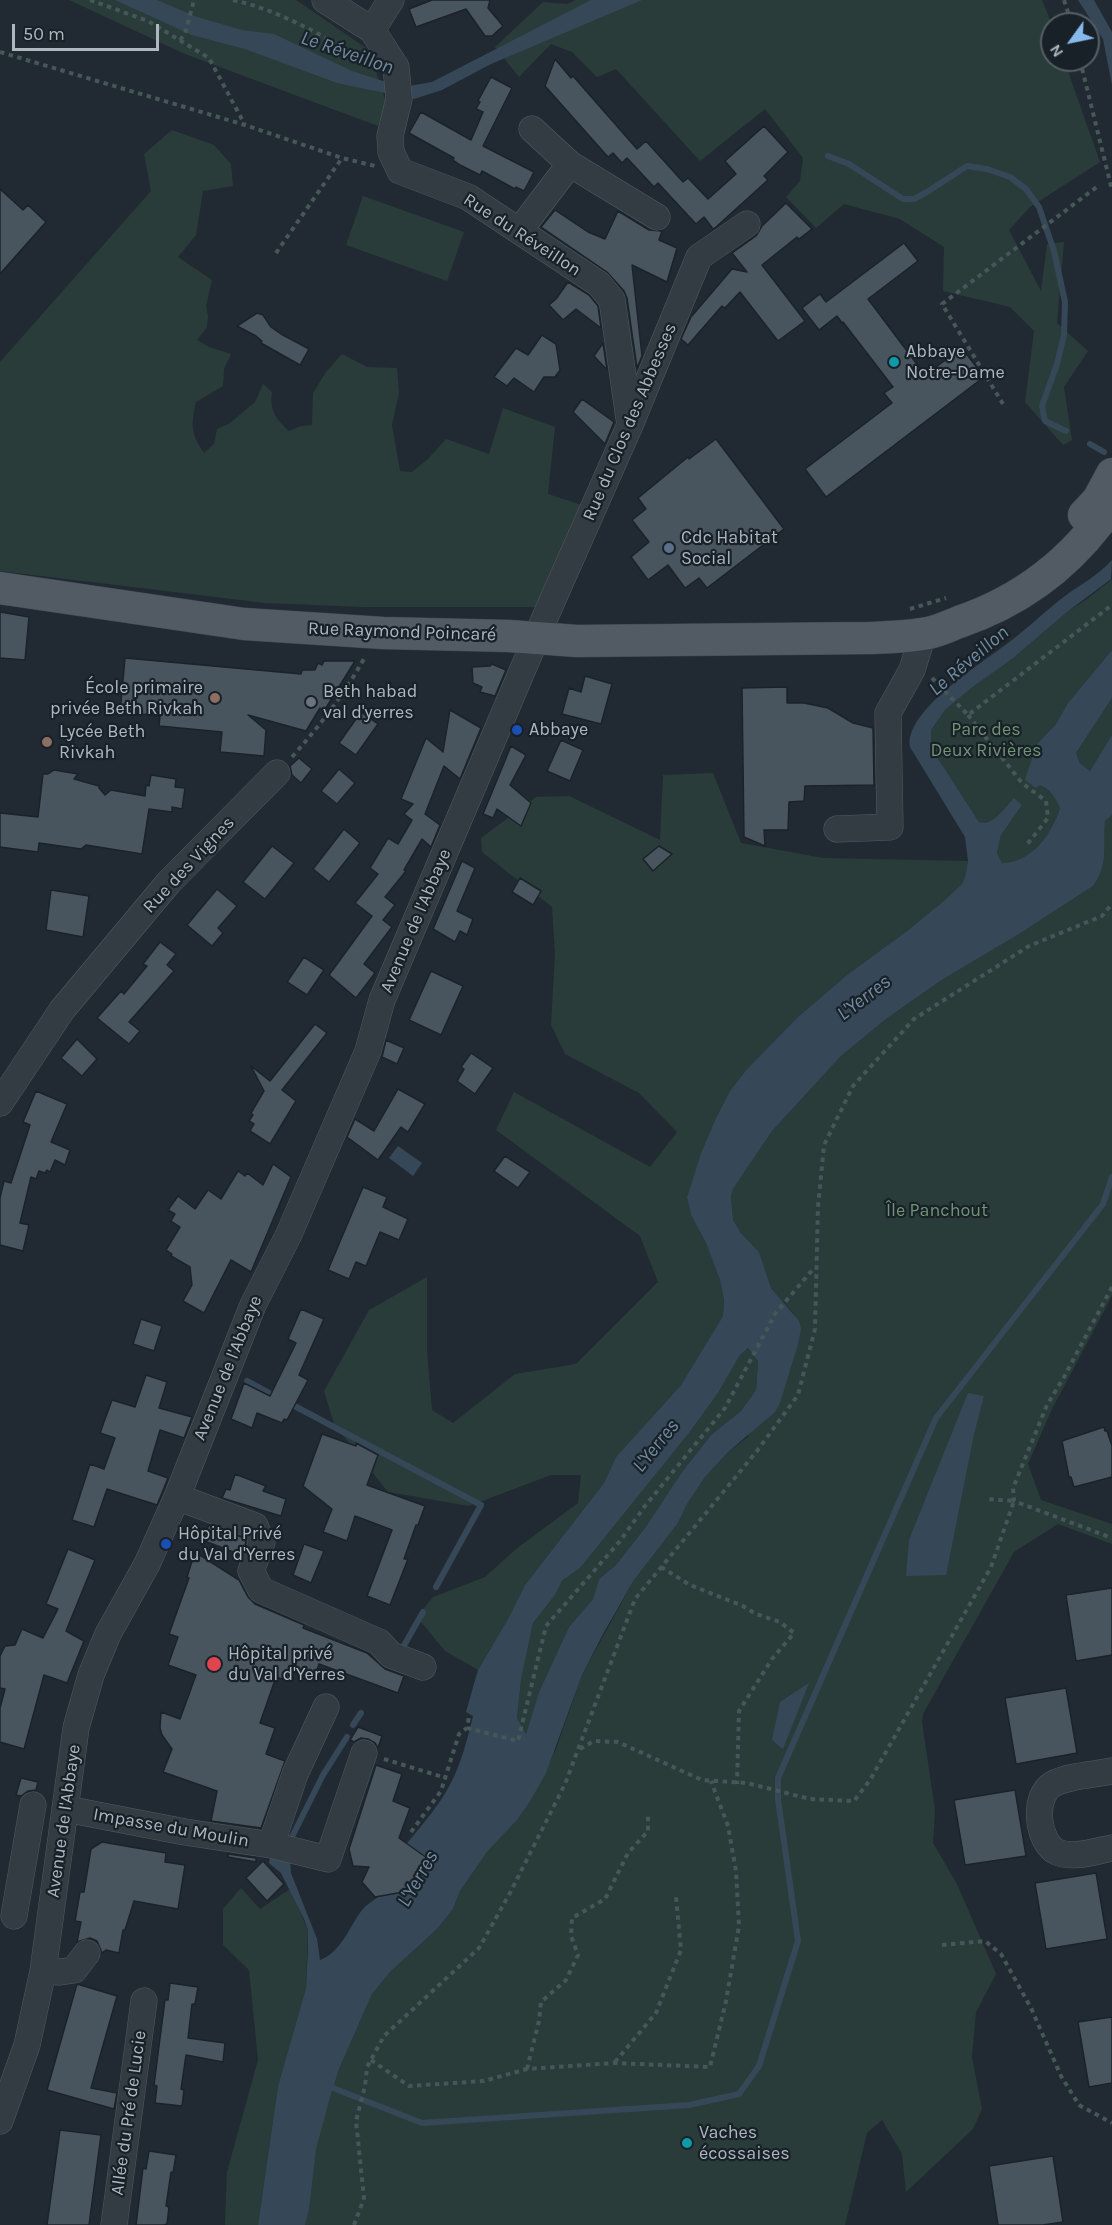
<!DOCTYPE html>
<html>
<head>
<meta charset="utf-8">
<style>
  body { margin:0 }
  #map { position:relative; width:1112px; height:2225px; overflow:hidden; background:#212a32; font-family:Karla,sans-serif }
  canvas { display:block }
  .north { position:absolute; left:1040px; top:12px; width:60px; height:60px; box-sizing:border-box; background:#192128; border:2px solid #555d65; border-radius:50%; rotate:237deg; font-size:16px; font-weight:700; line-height:24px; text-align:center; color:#aeb7c0 }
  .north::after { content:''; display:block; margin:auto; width:21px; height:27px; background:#88b9eb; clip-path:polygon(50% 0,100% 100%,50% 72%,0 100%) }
  .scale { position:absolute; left:12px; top:24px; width:147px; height:27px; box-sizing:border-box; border:3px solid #aeb7c0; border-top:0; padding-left:8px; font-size:18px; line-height:21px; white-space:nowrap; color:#aeb7c0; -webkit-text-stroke:4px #192128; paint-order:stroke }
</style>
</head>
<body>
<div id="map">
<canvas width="1112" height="2225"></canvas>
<div class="north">N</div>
<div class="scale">50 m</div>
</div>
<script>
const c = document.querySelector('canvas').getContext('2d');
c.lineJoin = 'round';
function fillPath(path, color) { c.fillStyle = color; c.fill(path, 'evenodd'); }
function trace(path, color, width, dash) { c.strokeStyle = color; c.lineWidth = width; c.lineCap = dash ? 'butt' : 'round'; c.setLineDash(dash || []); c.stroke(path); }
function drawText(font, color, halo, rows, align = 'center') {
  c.font = font + ' Karla,sans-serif'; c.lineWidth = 4.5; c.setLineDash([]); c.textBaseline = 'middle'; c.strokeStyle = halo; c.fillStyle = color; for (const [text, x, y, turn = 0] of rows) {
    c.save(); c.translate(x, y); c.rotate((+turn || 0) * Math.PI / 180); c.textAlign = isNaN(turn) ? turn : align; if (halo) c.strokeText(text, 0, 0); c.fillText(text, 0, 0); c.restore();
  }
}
fillPath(new Path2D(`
  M69,0h227l73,50 17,52 -8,24 -193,-72z
  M576,0h466l10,25v35h12l36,102 -70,45 -21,23 32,61 6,-47 17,-2 -7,81 31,28 -24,36 8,53 -9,5 -38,-43 9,-71 -24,-24 -67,-16 1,-44 -44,-28 -56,-15 -28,24 -30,-31 14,-16 3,-23 -38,-49 -65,52 -84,-92 -19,8 -25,-25 -21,-8 -32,33 -24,-30 48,-45 24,2z
  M172,130l42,15 17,19 2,22 -30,5 -7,44 -18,22 34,23 -6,26 2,10 -1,11 -10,13 12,7 22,7 -7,15 -1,17 -27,16c-5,22 -6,31 8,51l10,-9 3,-15 13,-6 25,-21 8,-18 9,8c-3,18 4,27 17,39l12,-5 11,-1 1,-32 13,-21 16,-18 25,13 30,1 2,25 -7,32 8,46 12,1 16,-13 18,-20 43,15 14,-46 52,19 -7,67 37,12 -48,101h-175l-97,-4 -265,-32v-209l151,-171 -7,-37z
  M363,196l101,36 -17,49 -101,-36z
  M1112,579v71l-44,53 -12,21 -19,20 3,40 14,11 6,13c-8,25 -28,55 -58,56l-5,-11 4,-18 21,-30c-12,5 -32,20 -43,17l-42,-65 -6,-13v-14l14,-20 25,-21 42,-30 55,-47 20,-13z
  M1112,698v37l-22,36 -10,-8 -4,-10z
  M713,773l28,70 82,15 145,3 -3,16 -3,7 -17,17 -38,30 -60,44 -49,42 -51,52 -17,22 -15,29 -14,33 -14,44 4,18 15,28 14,37 4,20 -1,16 -42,69 -65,72 -12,26 -79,102 -17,34 -30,51 -33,-19 -28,-34 16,-20 52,-20 31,-28 62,-46 3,-28h-30l-82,31 -81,-14 -54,-68 -10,-33 45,-81 58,-33v74l5,59 21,13 62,-49 61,-10 82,-82 -18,-46 -144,-106 18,-38 136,75 27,-35 -38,-39 -74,-39 -14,-29 4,-71 -3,-47 -70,-55 -1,-14 55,-41 33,-1 91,44 3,-65z
  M1112,815v481l-60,113 -24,55 13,36 71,24v20l-54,-20 -44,28 -91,162 -1,8 13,88 -2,33 24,41 39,90 -20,38 -4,45 10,52 -9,20 -67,63 -4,-38 -20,-34 -15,13 -22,92h-545l18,-90 21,-66 33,-75 18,-22 47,-43 16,-20 7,-18 27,-39 30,-32 12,-17 27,-54 26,-74 52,-95 44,-57 9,-19 18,-27 23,-25 20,-15 46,-123 -23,-26 -12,-36 -18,-19 -8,-13 -2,-24 2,-7 39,-58 69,-75 45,-37 54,-38 79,-47 74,-48c16,-22 10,-39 12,-65z
  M748,1348l10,13 -2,29 -15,21 -30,24 -29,37 -37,56 -29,37 -17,14 -6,20 -24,28 -30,65 -13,42 -9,-16 4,-38 12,-57 22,-28 7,-14 18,-13 109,-135 29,-40 22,-38z
  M241,1888l19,21 30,-20 18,41 -2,58 -28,98 -20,139h-33l2,-53 31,-112 -9,-90 -26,-25v-36z`), '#293c3a');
fillPath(new Path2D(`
  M115,0h42l40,17 45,13 32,4 78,37 31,10 26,5 23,-4 159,-82h51l-151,64 -49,26 -28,9 -77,-16 -92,-34 -53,-14z
  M1078,0h16l18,32v53l-9,-46z
  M1112,560l-1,19 -44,33 -55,47 -42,30 -25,21 -14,20v14l6,13 42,65c15,4 25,-14 35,-24l8,7 -21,30 -4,18 5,10c30,0 50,-30 58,-55 -5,-11 -9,-18 -20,-23l-4,3 -11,-8 12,-36 19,-20 12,-21 44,-53v48l-36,55 4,10 10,8 22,-36v80l-7,6c-2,26 4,43 -12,65l-74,48 -79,47 -54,38 -45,37 -69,75 -39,58 -2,7 2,24 8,13 18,19 12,36 28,33 2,8 -3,15 -18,59 -5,9 -47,40 -23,25 -18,27 -9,19 -44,57 -31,54 -21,41 -36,98 -17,30 -12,17 -30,32 -27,39 -7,18 -16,20 -47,43 -18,22 -33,75 -10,32 -13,48 -7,60 -4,16h-47l20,-139 28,-98 2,-39v-19l-4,-11 -23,-46 -12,-10 2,-11 19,7 1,14 26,66 3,21c22,-8 29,-34 43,-51 4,-5 10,-8 15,-12 -4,-21 17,-40 30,-55 11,-13 31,-37 39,-52 13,-22 20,-49 26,-74l-7,-4 12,-42 30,-51 17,-34 79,-102 12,-26 65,-72 42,-69 1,-16 -4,-20 -14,-37 -15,-28 -4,-18 14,-44 14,-33 15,-29 17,-22 51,-52 49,-42 60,-44 37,-30 18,-17 3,-7 3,-16 -3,-24 -55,-90c-6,-36 72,-84 98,-104 19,-14 37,-32 57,-47 16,-12 34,-21 47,-36zM748,1348l10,13 -2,29 -15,21 -30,24 -29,37 -37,56 -29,37 -17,14 -6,20 -24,28 -30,65 -13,42 -9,-16 4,-38 12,-57 22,-28 7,-14 18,-13 109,-135 29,-40 22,-38z
  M398,1146l24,17 -9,13 -24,-18z
  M968,1393l16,3 -10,38 -28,141 -40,1 3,-36z
  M809,1683l-26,66 -11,-9 8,-38z`), '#364858');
trace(new Path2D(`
  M828,156l21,8 54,35h11l13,-7 40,-26 20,3 23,8 16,12 13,18 15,44 11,51 -1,33 -7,29 -15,42 3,15 21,10
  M1090,444l14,8
  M247,1381l31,17
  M287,1402l194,103 -45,82
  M402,1649l21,-37
  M353,1725l8,-12
  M291,1839l32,-64 24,-38
  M328,2086l94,37 267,-18 50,-11 20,-28 39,-125 -20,-142v-21l158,-360 167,-214 9,-27`), '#364858', 6);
const building = new Path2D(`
  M432,0h58l-2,8 15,18 -11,10h-7l-19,-27 -50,18 -7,-18z
  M555,59l16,19 2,-2 64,73 9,-8 37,41 5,-4 20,21 28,-25 -11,-13 39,-35 24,26 -24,24 4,4 -52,47 -3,2 -9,-12 -8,7 -38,-41 -4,4 -27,-29 -5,5 -9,-10 -5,4 -63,-71z
  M491,77l21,11 -29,58 51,26 -10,19 -8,-4 -1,2 -33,-18 -2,4 -20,-10 -7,-5 1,-2 -45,-25 12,-21 50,28 12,-28 -7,-3 4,-7 -2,-1z
  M0,189l23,21 5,-5 18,17 -46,52z
  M786,203l26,26 -13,10 -2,-2 -35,28 43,56 -27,20 -38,-49 -15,16 -3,-2 -34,39 -7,-6 10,-22 41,-48 15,3 -15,-19 24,-17 6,-10z
  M555,210l33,22 17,7 13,-28 31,19 13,1 -3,9 18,8 -10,34 -35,-17 10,91 -5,12 -10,-70 -3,-7 -17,-19 -66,-45z
  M904,243l14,18 -50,38 57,76 37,-27 22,29 -158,120 -21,-28 87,-66 -8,-10 9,-6 -50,-65 -1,1 -5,-7 -18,14 -17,-22 18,-14 6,8z
  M568,282l21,13 9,11 3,22 -25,-19 -13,11 -14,-15 7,-6z
  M257,313l6,2 8,12 10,7 28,15 -9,16 -39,-22 1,-2 -6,-5 -19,-10z
  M542,335l14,9 4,26 -5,7h-11l-10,15 -20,-14 -7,8 -13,-9 22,-29 12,7z
  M603,343l4,27 -13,-14z
  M582,399l32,23 -9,22 -32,-32z
  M716,439l68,90 -77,59 -8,-10 -14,10 -17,-23 -20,15 -17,-23 18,-15 -17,-22 14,-11 -8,-11 50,-41 1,2z
  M0,612l29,5 -4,43 -25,-2z
  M125,658l176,16 1,-4h13l3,-7 4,2 2,-4h31l-31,50 -4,-3 -14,23 -58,-16 18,15 -2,26 -44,-4 2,-20 -63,-6 1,-10 -40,-4z
  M492,664l14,6 -11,26 -15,-4 2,-5 -9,-4 -1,-16 18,-1z
  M585,676l27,8 -11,40 -39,-10 7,-26 12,4z
  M787,687v16h17l24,5 25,15 20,5 1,57 -69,1 -1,15 -15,1 -1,28h-24l1,16 -21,-9 -2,-149z
  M450,710l31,18 -21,51 -16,-13 -19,48 15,11 -9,22 -9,-8 -18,31 2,1 -21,26 10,8 -12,15 9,7 -28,37 11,9 -19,25 -27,-23 43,-59 -17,-13 23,-29 -8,-6 18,-30 10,6 14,-24 -8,-6 9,-10 -12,-5 25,-61 17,14z
  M361,712l17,12 -22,31 -17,-12z
  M561,740l22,10 -13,31 -23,-10z
  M511,746l15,9 -16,30 21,18 -10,23 -24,-17 -4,9 -10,-4z
  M299,758l13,11 -11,14 -9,-8 -2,-9z
  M339,769l16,14 -18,21 -16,-13z
  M54,770l24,4 -4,5 25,7v2l6,7 6,-5 34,6 1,-11 3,1 2,-11 25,4 -1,8 10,1 -3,21 -10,-2v5l-23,-3 -7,45 -56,-9 -5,4 -42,-6 -1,9 -38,-5v-34l38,4 5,-43h5z
  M344,829l16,14 -31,39 -16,-13z
  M272,846l22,17 -29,36 -22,-17z
  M659,846l13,8 -19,17 -10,-12z
  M462,861l13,7 -18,43 16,8 -6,16 -7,-4 -5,11 -22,-13z
  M520,878l21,13 -8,14 -21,-13z
  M217,889l20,17 -19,22 5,5 -11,13 -25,-21z
  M51,890l38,6 -6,41 -37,-7z
  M160,942l16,12 -9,11 7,6 -45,51 11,9 -11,13 -32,-26 24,-27 3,3 23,-28 -4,-2z
  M304,957l20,13 -17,25 -20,-13z
  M431,971l32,15 -22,49 -32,-15z
  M315,1024l12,9 -45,57 14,11 -26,43 -20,-13 4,-7 -5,-3 4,-6 -2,-2 13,-22 -13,-25 19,15z
  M77,1039l20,20 -15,17 -21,-18z
  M386,1040l18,8 -7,16 -15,-7z
  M471,1053l22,15 -18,26 -18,-13 7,-12 -3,-2z
  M398,1089l27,15 -17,28 -7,-5 -23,33 -31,-23 8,-18 19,12z
  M36,1091l31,13 -16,38 19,8 -5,15 -10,-5 -5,12 -3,-2 -2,3 -6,-2 -3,8 -5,-2 -11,46 9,2 -6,26 -23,-6v-47l4,-17 7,2 19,-58 -7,-3z
  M505,1156l25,16 -12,16 -24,-17z
  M273,1164l18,13 -40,95 -20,-12 -27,53 -21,-12 9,-16 -2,-18 -19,-11 1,-2 -6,-4 14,-23 -9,-6 4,-7 -7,-4 10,-14 17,13 13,-19 13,9 17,-28 7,5 2,-3 16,12z
  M363,1187l24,10 -4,10 25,12 -9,21 -19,-8 -14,34 -10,-4 -7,17 -21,-9z
  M301,1309l23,10 -25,56 9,5 -21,40 -3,-1 -2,4 -25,-10 -5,15 -21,-9 13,-36 26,13 26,-53 -8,-4z
  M141,1319l21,7 -8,25 -21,-7z
  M146,1375l21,7 -8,26 33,9 -8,21 -24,-8 -12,41 20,7 -11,27 -50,-16 -13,38 -22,-7 18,-56 14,5 11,-31 -15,-5 12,-33 23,7z
  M1104,1427l1,4h2l5,15v31l-38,10 -3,-10h-2l-7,-36z
  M322,1434l34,12v-3l22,12 -11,30 58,21 -7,19h-2l-12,34h4l-18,46 -23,-9 25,-66 -37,-14 -8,25 -24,-9 9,-23 -29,-23z
  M235,1474l31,12 -3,5 23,8 -5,17 -59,-18 4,-9 4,1z
  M209,1525l35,13 2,4 -5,13 -39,-15z
  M304,1544l20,7 -13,32 -18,-8z
  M68,1549l27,11 -29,71 18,10 -17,42 -23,-8 -20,74 -24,-7v-34l5,-19 -5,-1v-32l5,-10 10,-1 7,-16 21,9 15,-29 -12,-5z
  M195,1552l44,28 9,17 7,7 49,21 -1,3 64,25 18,16 19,7 -6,17 -79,-29 -4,13 -23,-8 -4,12 -12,-4 -16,46 15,5 -9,26 19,7 -24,67 -50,-7 6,-30 -54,-19 9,-23 -10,-14 -2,-7 1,-16 19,7 16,-44 -28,-10 10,-28 -9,-3 20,-56 -2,-1z
  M1112,1588v67l-36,6 -10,-66z
  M1066,1688l11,65 -61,11 -11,-66z
  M358,1727l24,9 -4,12 -3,-5 -7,-4 -7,-1 -7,4 -4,-2z
  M376,1765l26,9 -9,27 17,7 -11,30 28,20 -7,19 -5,1 -6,13 -34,6 -13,-15 7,-15 -16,-1 -4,-17z
  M21,1778l17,4 -2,8 -8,1 -7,5 -5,-1z
  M1015,1790l11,66 -61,9 -11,-65z
  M102,1842l64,11 -1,9 20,3 -7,44 -44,-8 -9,29h-2l-4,23 -13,-3 -4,3 -5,-12 -7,-3 -13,4 4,-20 -6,-1 5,-29h4l7,-43z
  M228,1854l28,4v4l-28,-5z
  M263,1861l21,23 -17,17 -21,-23z
  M1096,1873l11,66 -61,10 -11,-66z
  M170,1983l28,4 -3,17h-3l-4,34 37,5 -2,19 -37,-7 -5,34 3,1 -2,16 -27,-3 2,-17 -3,-1 5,-39 6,-46h3z
  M77,1984l40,12 -26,92 26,5 -3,16 -67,-19z
  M1112,2017v66l-23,4 -11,-65z
  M60,2130l41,5 -12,90h-42z
  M149,2151l27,4 -3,18 -2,-1 -5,34 3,1 -2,17 -3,1h-28l7,-57 3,1z
  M1053,2156l10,66 -20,3h-45l-9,-59z`);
fillPath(building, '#49555e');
trace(building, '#1b232a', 1.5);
const minor = new Path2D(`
  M325,0l47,30 24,37 3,32 -9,37 1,16 9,19 68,26 131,87 13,16 18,125
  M372,30l19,-30
  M532,129l38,35
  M519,231l51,-67 87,53
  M837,829l53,-2 -2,-114 24,-43 8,-26 8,-11
  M0,1103l62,-93 107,-128 108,-109
  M177,1497l78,29 7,16 -11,29 10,19 118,52 12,13 32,12
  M1112,1771c-18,4 -42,4 -59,13 -21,12 -16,58 4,68 16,7 39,-1 55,-4
  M66,1809l119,23 86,13 24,-71 31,-67
  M271,1845l57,14 36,-106
  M14,1916l19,-111
  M43,1971l17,1 14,-2 13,-17
  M0,2121l27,-76 16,-74 33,-243 15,-53 17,-41 39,-70 30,-67 76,-192 36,-71 79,-183 14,-51 164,-385 84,-190 69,-168 48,-33
  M114,2225l30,-224`);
const major = new Path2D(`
  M1084,515l14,-15 14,-26
  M0,588l244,36 139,9 126,3 68,5 292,-3c19,-1 40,-1 59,-5 11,-2 21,-7 31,-11 65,-22 115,-61 153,-118`);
trace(minor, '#515a61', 27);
trace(major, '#3d454d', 33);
trace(new Path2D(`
  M90,0l58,21 61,37 36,67
  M233,0c49,11 89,36 132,60
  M1064,0l8,24
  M180,40l5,-6 9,-34
  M0,52l245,73 97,33 33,8
  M1080,60l32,130
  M276,253l66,-95
  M1003,404l-61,-100 156,-118
  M910,609l36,-11
  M932,678l36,37 144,-110
  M968,715l54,68 24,18 2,17 -23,29
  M292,757c29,-33 51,-61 73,-100
  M1112,1287l-48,90 -17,28 -34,83 1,13 98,37
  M661,1567l29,18 53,21 13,8 24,8 14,11 -22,26 -33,52 -2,73
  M467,1728l51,13 28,-115 74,-85 25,-35 80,-98 50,-94 39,-46
  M580,1749l14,-8 24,1 84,38 45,3 63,16 44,2 16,-21 121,-213 23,-66 -29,-2
  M384,1759l62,19
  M411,1832l30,-41 18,-57 8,-6 2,-11
  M942,1945l43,-4 16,13 30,54 30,68 18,29 33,18
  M371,2060l38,26 75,-5 43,-12 87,-6 96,4 16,-66 13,-75 -3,-55 -8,-45 -17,-45
  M615,2062l41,-49 25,-63 -5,-53
  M527,2069l12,-48 2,-19 25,-22 12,-25 -7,-19 1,-18 33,-19 23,-46 20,-22v-16
  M354,2225l10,-27 -8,-77 9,-35 2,-19 17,-31 95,-88 31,-55 55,-109 70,-185 122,-148 41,-56 17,-66 3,-122 6,-62 29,-59 61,-67 115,-73 73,-30 10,-12`), '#465758', 4, [4.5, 4.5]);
trace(minor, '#343c43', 26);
trace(major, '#525b63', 32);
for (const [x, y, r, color] of [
  [894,362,6,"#0f9aa8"],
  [669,548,6,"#5c6f8a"],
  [215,698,6,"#8d6e63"],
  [311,702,6,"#6b7280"],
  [517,730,6,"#1a4fb4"],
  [47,742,6,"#8d6e63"],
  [166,1544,6,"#1a4fb4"],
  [214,1664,8,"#e0444e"],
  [687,2143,6,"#0f9aa8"]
]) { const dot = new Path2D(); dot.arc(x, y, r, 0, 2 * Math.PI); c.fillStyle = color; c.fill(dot); trace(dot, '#192128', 2); }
drawText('18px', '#aeb7c0', '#192128', [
  ["Rue du Réveillon",522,235,33],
  ["Rue du Clos des Abbesses",630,422,-67],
  ["Rue Raymond Poincaré",402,632,2],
  ["Rue des Vignes",189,865,-47],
  ["Avenue de l'Abbaye",416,921,-67],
  ["Avenue de l'Abbaye",228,1368,-68],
  ["Avenue de l'Abbaye",64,1821,-82],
  ["Impasse du Moulin",171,1828,10],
  ["Allée du Pré de Lucie",129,2113,-82]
]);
drawText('18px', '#aeb7c0', '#192128', [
  ["Abbaye",906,352],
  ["Notre-Dame",906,373],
  ["Cdc Habitat",681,538],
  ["Social",681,559],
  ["École primaire",203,688,"right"],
  ["privée Beth Rivkah",203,709,"right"],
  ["Beth habad",323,692],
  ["val d'yerres",323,713],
  ["Abbaye",529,730],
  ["Lycée Beth",59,732],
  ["Rivkah",59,753],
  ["Hôpital Privé",178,1534],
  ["du Val d'Yerres",178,1555],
  ["Hôpital privé",228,1654],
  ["du Val d'Yerres",228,1675],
  ["Vaches",699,2133],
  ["écossaises",699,2154]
], 'left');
drawText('18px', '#709474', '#192128', [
  ["Parc des",986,730],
  ["Deux Rivières",986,751],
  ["Île Panchout",937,1211]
]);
drawText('italic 20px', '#718ba1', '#192128', [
  ["Le Réveillon",347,53,19],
  ["Le Réveillon",969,661,-40],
  ["L'Yerres",864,998,-37],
  ["L'Yerres",656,1446,-51],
  ["L'Yerres",418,1879,-60]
]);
</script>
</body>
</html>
